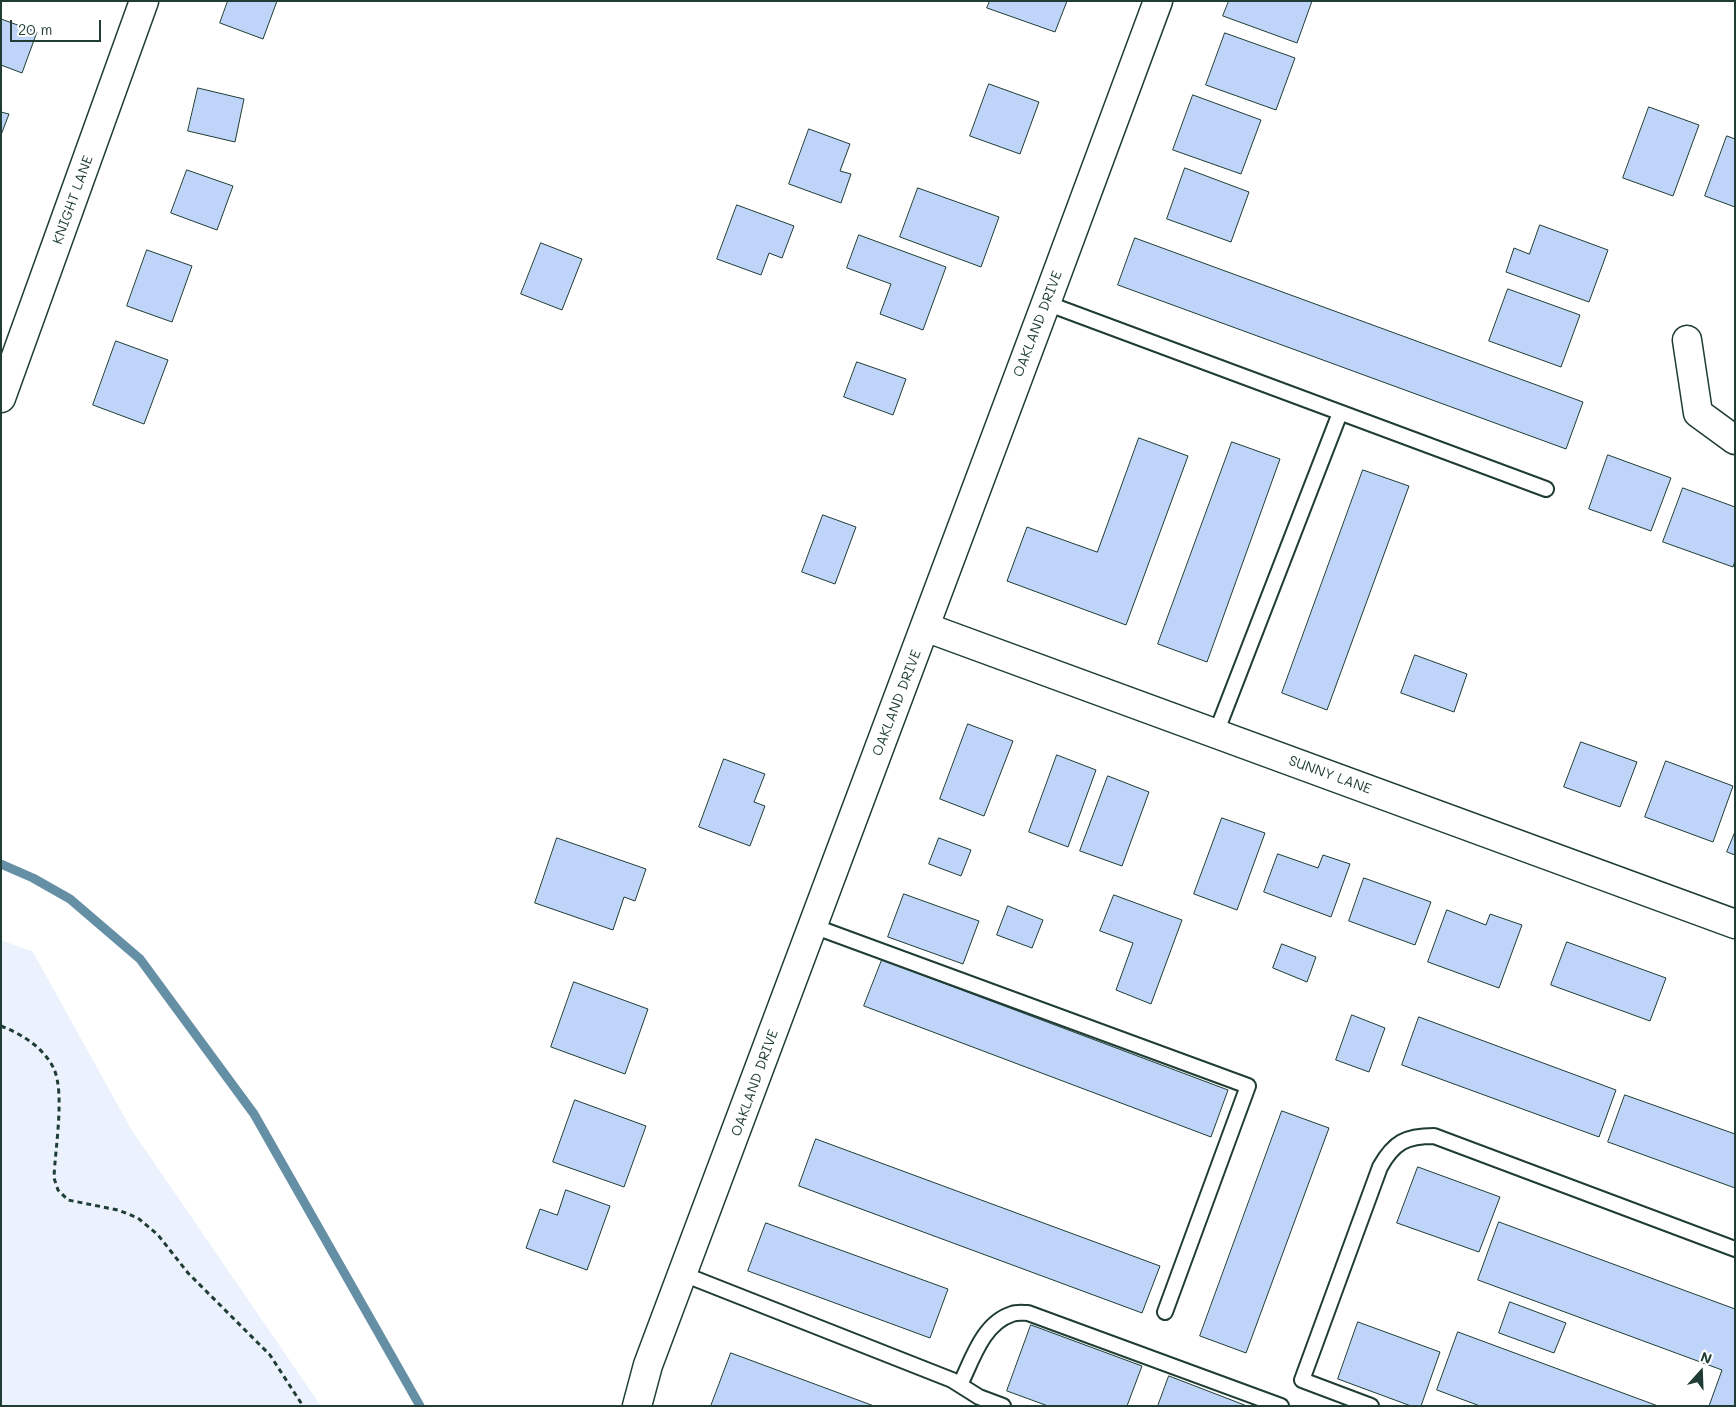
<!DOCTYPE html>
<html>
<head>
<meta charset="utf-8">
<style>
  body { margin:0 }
  #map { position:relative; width:1736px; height:1407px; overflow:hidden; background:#fff; font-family:Mali,sans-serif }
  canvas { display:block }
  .frame { position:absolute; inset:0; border:2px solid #1f3d34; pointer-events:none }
  .north { position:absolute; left:1676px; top:1347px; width:50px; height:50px; -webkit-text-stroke:4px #fff; paint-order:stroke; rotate:20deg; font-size:14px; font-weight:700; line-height:20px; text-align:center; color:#1f3d34 }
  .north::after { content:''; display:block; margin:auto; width:18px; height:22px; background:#1f3d34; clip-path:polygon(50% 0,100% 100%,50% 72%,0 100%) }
  .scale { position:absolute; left:10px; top:20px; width:91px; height:22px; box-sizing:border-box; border:2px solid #1f3d34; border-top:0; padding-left:6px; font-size:15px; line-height:18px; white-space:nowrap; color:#1f3d34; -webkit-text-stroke:4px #fff; paint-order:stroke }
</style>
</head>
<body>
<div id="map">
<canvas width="1736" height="1407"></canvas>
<div class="frame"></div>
<div class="north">N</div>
<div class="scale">20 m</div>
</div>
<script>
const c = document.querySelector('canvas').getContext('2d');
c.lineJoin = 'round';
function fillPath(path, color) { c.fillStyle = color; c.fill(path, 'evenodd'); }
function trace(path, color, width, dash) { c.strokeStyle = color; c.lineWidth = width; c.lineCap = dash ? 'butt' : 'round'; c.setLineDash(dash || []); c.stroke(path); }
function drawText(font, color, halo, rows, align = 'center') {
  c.font = font + ' Mali,sans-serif'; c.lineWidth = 4; c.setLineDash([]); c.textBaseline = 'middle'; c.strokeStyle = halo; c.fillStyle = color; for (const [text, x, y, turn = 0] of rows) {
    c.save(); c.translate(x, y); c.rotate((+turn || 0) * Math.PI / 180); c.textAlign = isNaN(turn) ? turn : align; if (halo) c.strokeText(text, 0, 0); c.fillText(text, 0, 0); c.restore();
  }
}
fillPath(new Path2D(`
  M1,940l32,12 98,177 190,277h-320z`), '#ecf2fd');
trace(new Path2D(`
  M1,864l32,14 37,21 70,60 114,155 166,292`), '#658fa4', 9);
const building = new Path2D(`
  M228,1h49l-14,38 -43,-16z
  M990,1h77l-12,31 -68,-24z
  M1229,1h83l-15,42 -74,-27z
  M1,19l36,13 -15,41 -21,-8z
  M1225,33l70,25 -19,52 -70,-25z
  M989,84l50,18 -19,52 -50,-18z
  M198,88l46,11 -9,43 -47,-11z
  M1193,95l68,25 -20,54 -68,-24z
  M1649,107l50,18 -26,71 -50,-18z
  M1,112l8,2 -8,21z
  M809,129l41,15 -10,27 11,3 -10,29 -52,-19z
  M1727,136l8,3v68l-30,-11z
  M1185,168l64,24 -18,50 -64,-23z
  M187,170l46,16 -16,44 -46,-17z
  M918,188l81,29 -18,50 -81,-30z
  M737,205l57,21 -12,32 -13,-5 -8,22 -44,-16z
  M1540,225l68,25 -19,52 -83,-30 8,-24 15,6z
  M859,235l87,32 -23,63 -43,-16 11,-30 -44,-16z
  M1135,238l448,164 -17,47 -448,-164z
  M541,243l41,16 -20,51 -41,-16z
  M147,250l45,16 -20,56 -45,-16z
  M1508,289l72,26 -19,52 -72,-26z
  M116,341l52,19 -24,64 -51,-19z
  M857,362l49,17 -13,36 -49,-18z
  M1139,438l49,18 -62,169 -119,-44 20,-54 70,25z
  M1232,442l48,17 -73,203 -49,-18z
  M1608,455l63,23 -20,53 -62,-22z
  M1363,470l46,16 -82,224 -45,-17z
  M1683,488l52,19v54l-2,6 -70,-25z
  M823,515l33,12 -21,57 -33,-12z
  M1415,655l52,19 -13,38 -53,-19z
  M968,724l45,17 -29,75 -44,-17z
  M1581,742l56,20 -17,45 -56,-20z
  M1057,755l39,15 -28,77 -39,-15z
  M724,759l41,15 -11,28 11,4 -15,40 -51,-19z
  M1666,761l67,25 -20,56 -68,-25z
  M1108,776l41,16 -27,74 -42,-15z
  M1222,818l43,15 -28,77 -43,-16z
  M1735,832v23l-8,-3z
  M557,838l89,31 -11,32 -11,-4 -11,33 -78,-27z
  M939,838l32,12 -10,26 -32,-12z
  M1278,854l40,14 5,-13 27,9 -19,53 -67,-25z
  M1364,878l67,24 -16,43 -66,-24z
  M904,894l75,27 -16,43 -75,-27z
  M1114,895l68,25 -31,84 -35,-14 17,-47 -33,-12z
  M1008,906l35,14 -11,28 -35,-13z
  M1447,910l39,15 4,-11 32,11 -23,63 -71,-26z
  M1567,942l99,36 -16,43 -99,-36z
  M1282,944l34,13 -9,25 -34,-14z
  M882,960l346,130 -17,47 -347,-131z
  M574,982l74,27 -23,65 -74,-27z
  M1352,1015l33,13 -16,44 -33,-12z
  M1419,1017l197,73 -17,47 -197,-72z
  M1625,1095l110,39v54l-127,-46z
  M575,1100l71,26 -22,61 -71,-25z
  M1282,1111l47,17 -83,225 -46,-17z
  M816,1139l344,127 -18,47 -343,-127z
  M1418,1167l82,30 -21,55 -82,-29z
  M566,1190l44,16 -23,64 -61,-22 14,-39 17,6z
  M1499,1222l236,87v97h-26l13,-36 -244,-90z
  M766,1223l182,66 -18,49 -182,-67z
  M1510,1302l56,21 -12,30 -55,-20z
  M1358,1322l82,30 -19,54h-10l-73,-27z
  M1031,1325l111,41 -15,40h-79l-41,-15z
  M1458,1332l200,74h-178l-43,-16z
  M731,1353l143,53h-163z
  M1169,1376l78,30h-89z`);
fillPath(building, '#bfd4f9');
trace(building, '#1f3d34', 1);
const lane = new Path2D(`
  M1046,303l500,186
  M1216,733l124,-320
  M813,926l435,160 -83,226
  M683,1274l269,106 27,17 24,9
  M960,1385c12,-25 23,-62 52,-71 5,-2 11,-1 16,-1l253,93
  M1371,1406l-69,-26 78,-213c14,-25 26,-31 54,-31l301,113`);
const street = new Path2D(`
  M1687,340l11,73 37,27
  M1,398l143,-397
  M925,627l810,297
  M637,1406l11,-41 398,-1062 112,-302`);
trace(lane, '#1f3d34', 18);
trace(street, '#1f3d34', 31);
trace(new Path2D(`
  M1,1026c21,8 43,22 53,43 11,25 1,80 0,109l4,12 10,10 50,10 20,8 20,17 30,38 82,82 33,51`), '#1f3d34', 3, [5, 4]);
trace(lane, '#fff', 14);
trace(street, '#fff', 28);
drawText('14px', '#1f3d34', '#fff', [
  ["KNIGHT LANE",73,200,-70],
  ["OAKLAND DRIVE",1038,324,-69],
  ["OAKLAND DRIVE",897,703,-69],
  ["SUNNY LANE",1330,775,20],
  ["OAKLAND DRIVE",755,1083,-70]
]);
</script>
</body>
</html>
